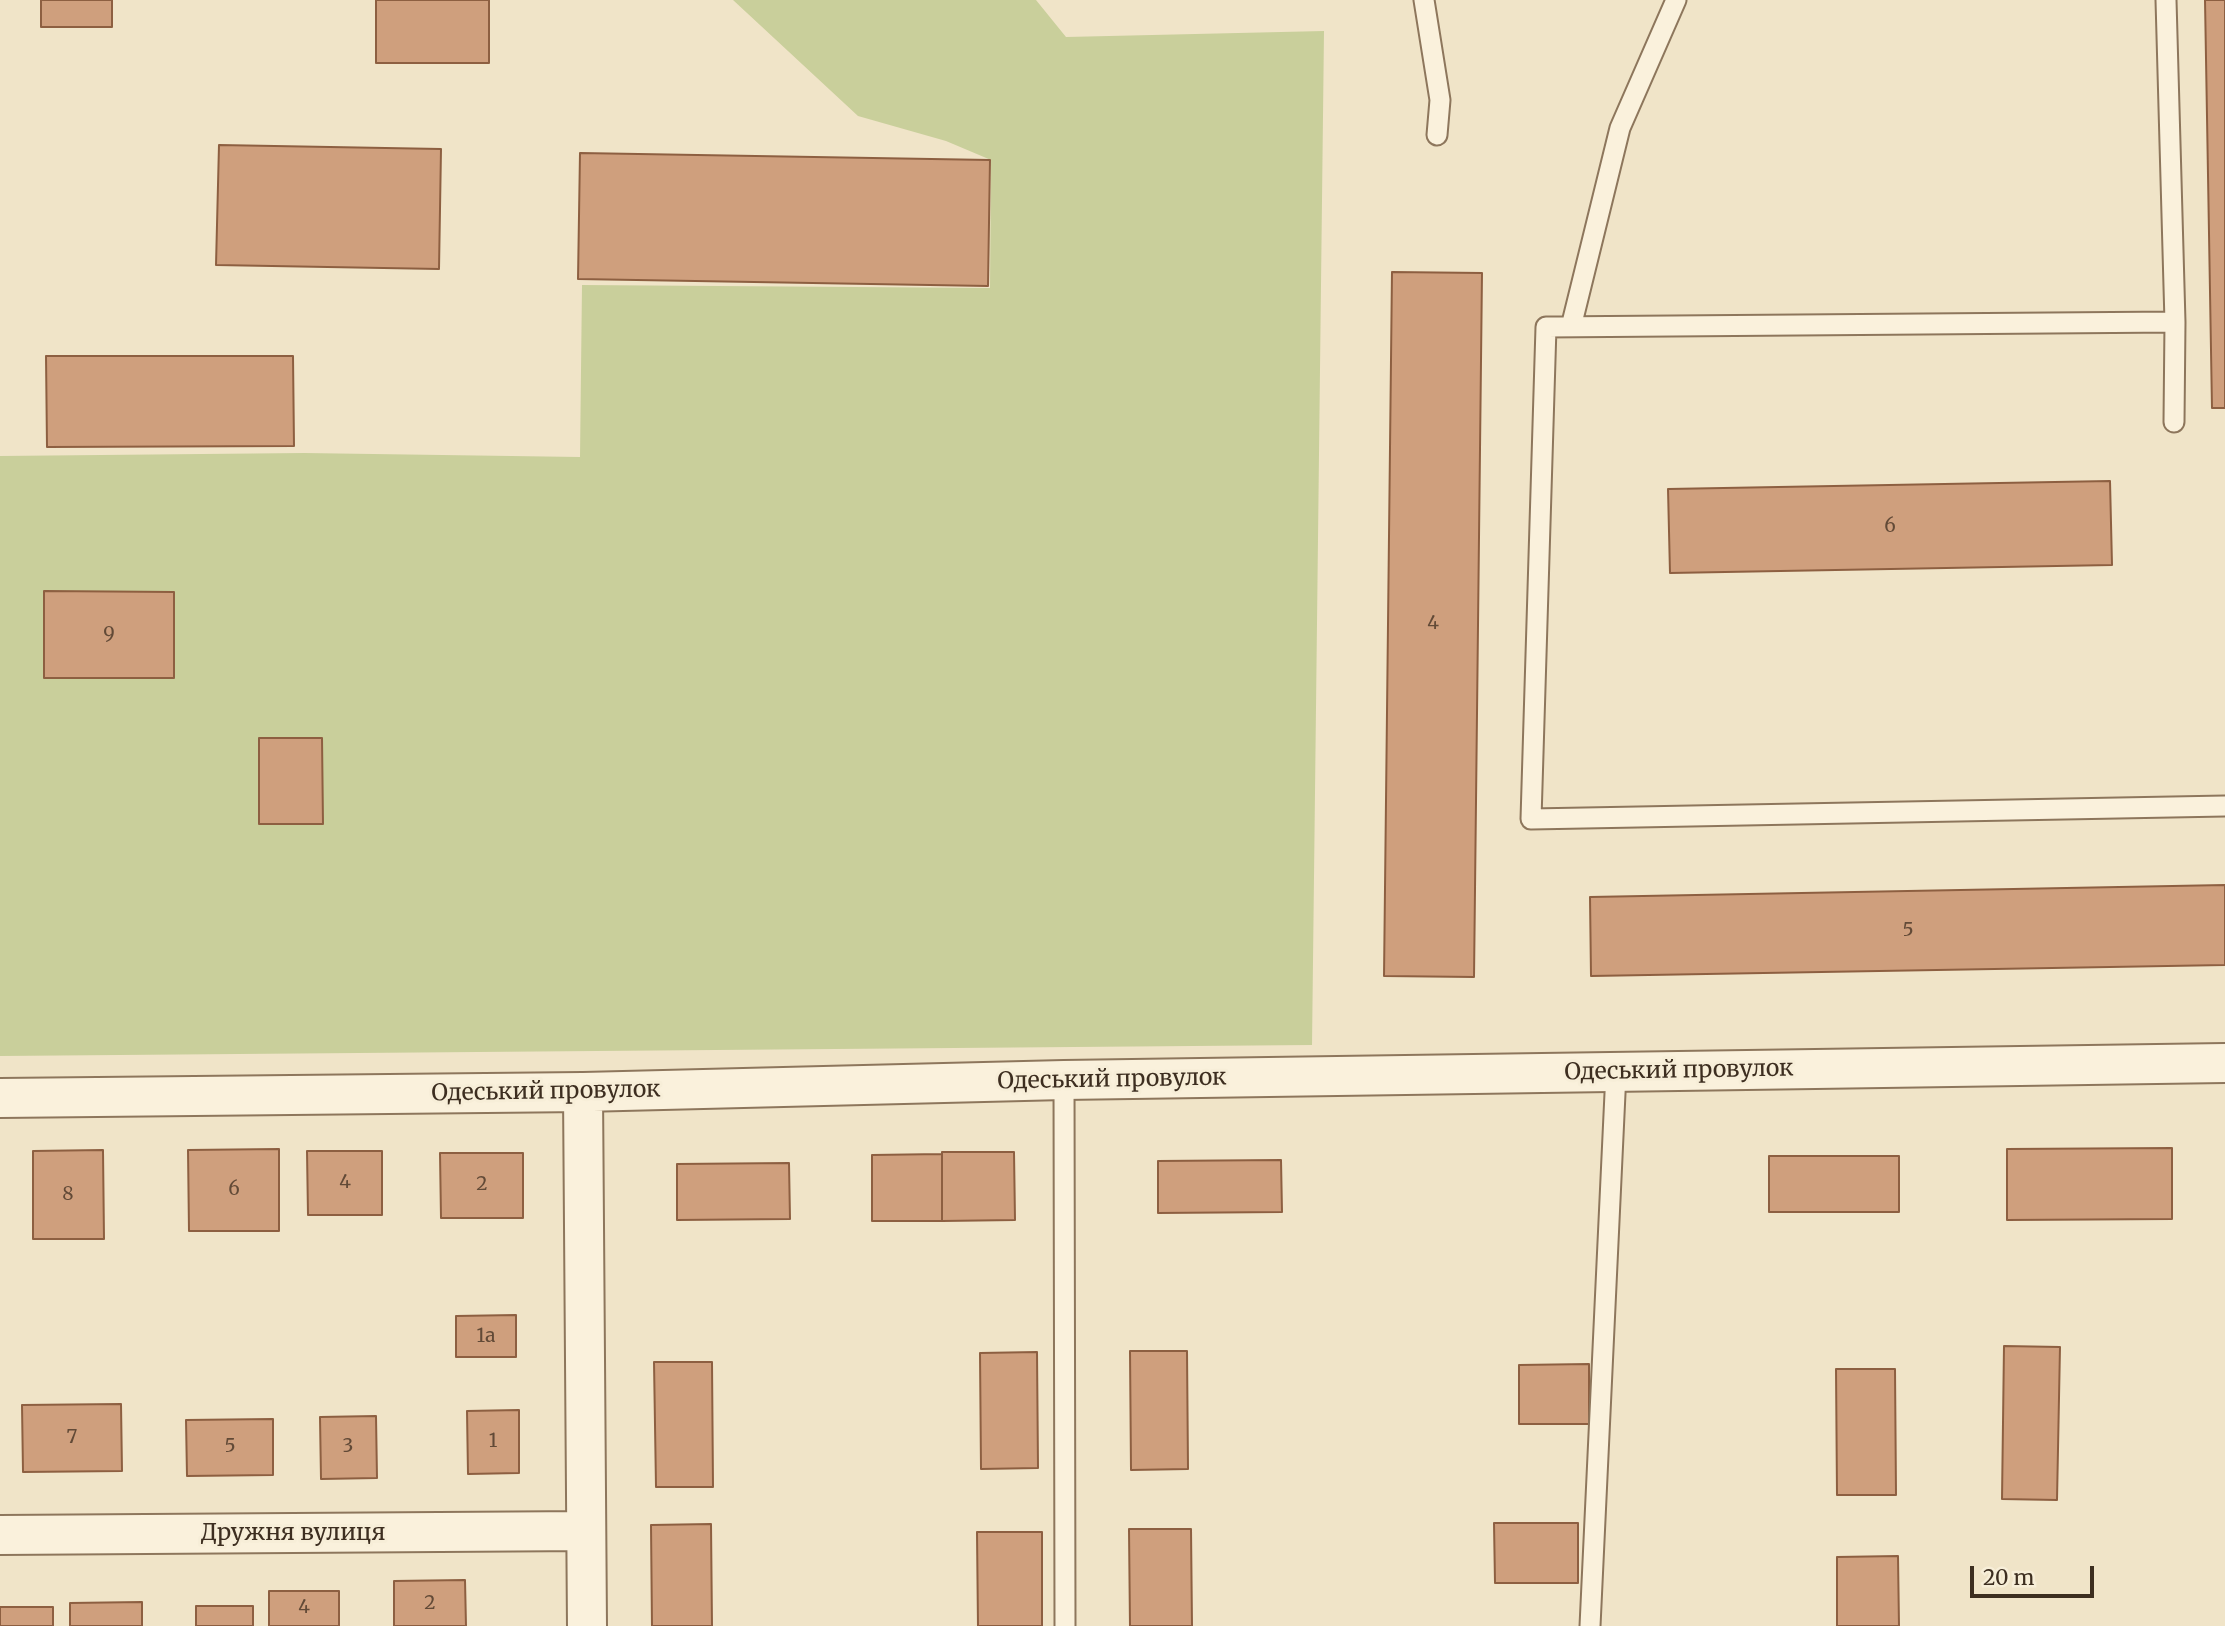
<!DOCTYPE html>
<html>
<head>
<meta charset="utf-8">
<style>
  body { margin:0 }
  #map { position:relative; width:2225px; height:1626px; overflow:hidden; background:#f0e4c8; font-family:Merriweather,serif }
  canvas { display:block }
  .scale { position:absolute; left:1970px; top:1566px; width:124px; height:32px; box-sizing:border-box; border:4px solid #3d2e20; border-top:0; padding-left:9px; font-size:21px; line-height:24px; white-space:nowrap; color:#3d2e20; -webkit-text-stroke:5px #f7eed8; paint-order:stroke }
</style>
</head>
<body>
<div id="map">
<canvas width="2225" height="1626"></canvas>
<div class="scale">20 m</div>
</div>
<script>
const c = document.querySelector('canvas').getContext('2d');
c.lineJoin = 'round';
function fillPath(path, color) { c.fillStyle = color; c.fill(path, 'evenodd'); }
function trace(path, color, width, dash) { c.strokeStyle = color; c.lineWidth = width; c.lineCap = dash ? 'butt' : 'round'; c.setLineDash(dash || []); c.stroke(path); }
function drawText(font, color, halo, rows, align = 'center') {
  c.font = font + ' Merriweather,serif'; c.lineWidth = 6; c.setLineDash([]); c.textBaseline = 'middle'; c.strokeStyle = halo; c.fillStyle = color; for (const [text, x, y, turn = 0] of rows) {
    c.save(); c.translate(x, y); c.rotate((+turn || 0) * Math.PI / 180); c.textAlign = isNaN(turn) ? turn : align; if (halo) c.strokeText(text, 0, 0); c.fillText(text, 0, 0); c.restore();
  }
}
fillPath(new Path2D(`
  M733,0h303l30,37 258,-6 -12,1014 -1312,11v-600l304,-3 276,4 2,-172 408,3 1,-128 -45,-19 -88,-25z`), '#c9cf9b');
const building = new Path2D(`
  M41,0h71v27h-71z
  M376,0h113v63h-113z
  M2205,0h20v408h-13z
  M219,145l222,4 -2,120 -223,-4z
  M580,153l410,7 -2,126 -410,-7z
  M1392,272l90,1 -8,704 -90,-1z
  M46,356h247l1,90 -247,1z
  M2110,481l2,84 -442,8 -2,-84z
  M44,591l130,1v86h-130z
  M259,738h63l1,86h-64z
  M2225,885v80l-634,11 -1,-79z
  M2172,1148v71l-165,1v-71z
  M279,1149v82h-90l-1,-81z
  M103,1150l1,89h-71v-88z
  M307,1151h75v64h-74z
  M942,1152h72l1,68 -73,1z
  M440,1153h83v65h-82z
  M942,1154v67h-70v-66z
  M1769,1156h130v56h-130z
  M1281,1160l1,52 -124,1v-52z
  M789,1163l1,56 -113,1v-56z
  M516,1315v42h-60v-41z
  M2004,1346l56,1 -3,153 -55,-1z
  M1130,1351h57l1,118 -57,1z
  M1037,1352l1,116 -57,1 -1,-116z
  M654,1362h58l1,125h-57z
  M1589,1364v60h-70v-59z
  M1836,1369h59l1,126h-59z
  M121,1404l1,67 -99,1 -1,-67z
  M519,1410v63l-51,1 -1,-63z
  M376,1416l1,62 -56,1 -1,-62z
  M273,1419v56l-86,1 -1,-56z
  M1494,1523h84v60h-83z
  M711,1524l1,102h-60l-1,-101z
  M1129,1529h62l1,97h-62z
  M977,1532h65v94h-64z
  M1898,1556l1,70h-62v-69z
  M465,1580l1,46h-72v-45z
  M269,1591h70v35h-70z
  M142,1602v24h-72v-23z
  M196,1606h57v20h-57z
  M0,1607h53v19h-53z`);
fillPath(building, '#cf9f7d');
trace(building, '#8d5f41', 2);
const service = new Path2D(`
  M1424,0l16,100 -3,35
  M2166,0l9,322
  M1571,327l49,-199 56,-128
  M2174,422l1,-100 -629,5 -15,492 694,-13
  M1064,1080l1,546
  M1590,1626l26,-554`);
const minor = new Path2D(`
  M583,1092l4,534
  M0,1098l583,-6 481,-12 1161,-17
  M0,1535l586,-4`);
trace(service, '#8d765c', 23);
trace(minor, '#8d765c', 42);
trace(service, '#faf1dc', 19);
trace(minor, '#faf1dc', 38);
drawText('19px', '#624a37', null, [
  ["6",1890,527],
  ["4",1433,624],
  ["9",109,635],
  ["5",1908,931],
  ["4",345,1183],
  ["2",482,1185],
  ["6",234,1190],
  ["8",68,1195],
  ["1а",486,1337],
  ["7",72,1438],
  ["1",493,1442],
  ["5",230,1447],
  ["3",348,1447],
  ["2",430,1604],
  ["4",304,1608]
]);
drawText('23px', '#3d2e20', '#f7eed8', [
  ["Одеський провулок",1679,1071,-1],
  ["Одеський провулок",1112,1080,-1],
  ["Одеський провулок",546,1092,-1],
  ["Дружня вулиця",293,1533]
]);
</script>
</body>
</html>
